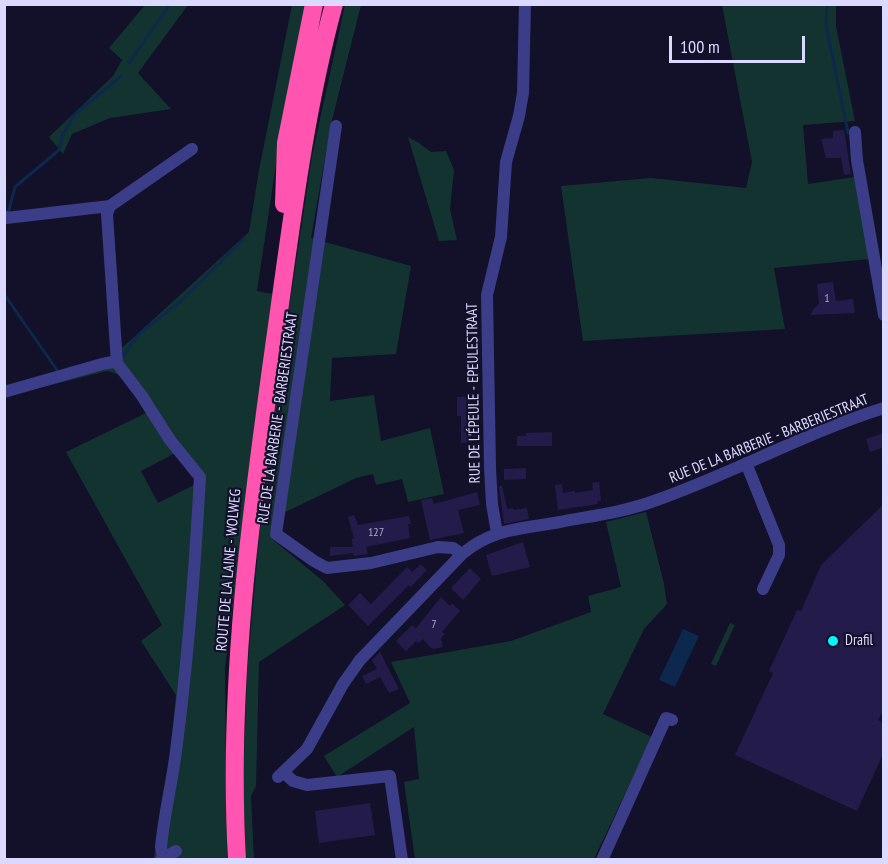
<!DOCTYPE html>
<html>
<head>
<meta charset="utf-8">
<style>
  body { margin:0 }
  #map { position:relative; width:888px; height:864px; overflow:hidden; background:#131029; font-family:"PT Sans Narrow",sans-serif }
  canvas { display:block }
  .frame { position:absolute; inset:0; border:6px solid #dbd9ff; pointer-events:none }
  .scale { position:absolute; left:669px; top:36px; width:136px; height:27px; box-sizing:border-box; border:3px solid #dbd9ff; border-top:0; padding-left:8px; font-size:18px; line-height:21px; white-space:nowrap; color:#dbd9ff; -webkit-text-stroke:4px #131029; paint-order:stroke }
</style>
</head>
<body>
<div id="map">
<canvas width="888" height="864"></canvas>
<div class="frame"></div>
<div class="scale">100 m</div>
</div>
<script>
const c = document.querySelector('canvas').getContext('2d');
c.lineJoin = 'round';
function fillPath(path, color) { c.fillStyle = color; c.fill(path, 'evenodd'); }
function trace(path, color, width, dash) { c.strokeStyle = color; c.lineWidth = width; c.lineCap = dash ? 'butt' : 'round'; c.setLineDash(dash || []); c.stroke(path); }
function drawText(font, color, halo, rows, align = 'center') {
  c.font = font + ' "PT Sans Narrow",sans-serif'; c.lineWidth = 4.5; c.setLineDash([]); c.textBaseline = 'middle'; c.strokeStyle = halo; c.fillStyle = color; for (const [text, x, y, turn = 0] of rows) {
    c.save(); c.translate(x, y); c.rotate((+turn || 0) * Math.PI / 180); c.textAlign = isNaN(turn) ? turn : align; if (halo) c.strokeText(text, 0, 0); c.fillText(text, 0, 0); c.restore();
  }
}
fillPath(new Path2D(`
  M145,5h43l-50,68 33,36 -61,9 -38,16 -9,20 -14,-17 64,-61 9,-16 -13,-12z
  M292,5h14l-26,133 -23,153 16,3 -48,374 2,191h-76l3,-2 16,-104 6,-58 -35,-54 21,-16 -96,-173 80,-39c-10,-16 -19,-39 -39,-42l-93,23 -9,4v-10l28,-10 77,-22 13,3 -1,-11 127,-116 10,-62zM181,450l23,23 -8,11 -38,19 -17,-32z
  M345,5h16l-30,119 -20,114 100,28 -15,88 -64,4 -2,43 44,-6 7,46 49,-13 14,66 -36,8 -6,-23 -26,6 -3,-11 -17,4 -83,40 -1,21 51,42 22,24 -86,57 -3,124 -5,10 3,63 -8,1 -3,-70 4,-118 19,-210 46,-306z
  M722,5h114v21l19,95 -52,4 5,59 47,-7 15,82 -96,9 11,61 -202,12 -22,-155 90,-8 95,10 6,-26z
  M408,137l11,6 12,9 15,-1 8,19 -4,39 7,31 -18,1z
  M646,512l18,72 3,20 -23,25 -41,85 49,23 -58,122h-179l-11,-77 15,-3 -5,-52 -77,50 -13,-21 86,-53 -19,-41 120,-21 80,-29 -3,-16 33,-9 -15,-65z
  M730,623l5,2 -19,41 -5,-2z`), '#133330');
fillPath(new Path2D(`
  M683,629l16,7 -24,51 -16,-7z`), '#0c284c');
trace(new Path2D(`
  M827,4l-1,21 22,108
  M129,63l41,-59
  M8,214l7,-27 44,-37 4,-16 12,-20 46,-38
  M4,294l53,76
  M123,356l16,-22 41,-32 64,-63`), '#0c284c', 3);
fillPath(new Path2D(`
  M844,130l7,44 -7,1 -3,-17h-15l-5,-19 12,-1v-7z
  M833,282l3,19 17,-2 2,14 -44,2 2,-6 6,-5 -2,-20z
  M457,397h13v12h4l2,33 -15,1v-27h-4z
  M552,432v14h-35v-10h9v-3z
  M884,433v14l-14,5 -4,-13z
  M526,468v11l-22,1v-11z
  M599,482l2,19h-4l1,3 -40,6 -3,-25 7,-1 1,9 12,-2v2l18,-3 -1,-7z
  M499,486h3l5,23 6,-1 1,2 13,-2 2,11 -25,5z
  M477,492l3,13 -22,5 6,23 -34,7 -9,-40 11,-2 2,6z
  M884,504v205l-6,11 6,3v29l-27,59 -122,-56 38,-82 -4,-2 28,-61 4,1 20,-46z
  M354,515l4,10 51,-9 2,8h-3l2,14 -44,9 2,7 -14,2 -1,-3 -23,3v-9h23l-1,-8 2,-1 -6,-21z
  M523,542l7,25 -38,9 -6,-21z
  M421,564l6,6 -16,17 -2,-2 -41,41 -20,-21 12,-12 11,11 36,-37 5,5z
  M470,568l11,11 -18,21 -12,-12z
  M441,597l9,9 2,-3 8,8 -18,21 3,2 -4,4 2,9 -9,2 -3,-1 -8,-9 -5,4 -2,-2 -10,10 -10,-10 16,-16 4,3z
  M380,652l19,37 -10,4 -9,-16 -14,7 -4,-8 15,-7 -5,-9z
  M370,803l5,32 -56,8 -4,-32z`), '#231c4a');
trace(new Path2D(`
  M336,126l-60,408 38,27 13,7 44,-5 67,-16 15,1 9,6
  M855,132l2,28 27,155
  M4,216l2,2 104,-12
  M117,363l-10,-149 3,-8 82,-57
  M4,392l98,-28 11,-2 4,1 25,33 28,44 30,37c-5,91 -12,183 -24,274 -4,32 -12,64 -15,96l2,11
  M746,463l33,82v10l-16,34
  M497,533l-5,-29 -2,-36 -3,-173 14,-58 5,-75 13,-46 4,-23 2,-89
  M283,772l10,9 14,4 83,-9 12,84
  M278,777l29,-28 36,-65 17,-24 102,-106c31,-26 60,-25 98,-32 31,-6 64,-10 94,-21 78,-27 150,-68 230,-93
  M161,860l15,-9
  M602,860l64,-142 6,2`), '#3b3d88', 12);
trace(new Path2D(`
  M284,204l2,-61 28,-139
  M237,860c-10,-175 14,-348 38,-520 16,-113 29,-226 59,-336`), '#ff54b0', 18);
for (const [x, y, r, color] of [
  [833,641,6,"#05f5ff"]
]) { const dot = new Path2D(); dot.arc(x, y, r, 0, 2 * Math.PI); c.fillStyle = color; c.fill(dot); trace(dot, '#131029', 2); }
drawText('12px', '#adaad2', null, [
  ["1",827,299],
  ["127",376,533],
  ["7",434,625]
]);
drawText('15px', '#dbd9ff', '#131029', [
  ["RUE DE L'ÉPEULE - EPEULESTRAAT",474,393,-91],
  ["RUE DE LA BARBERIE - BARBERIESTRAAT",278,418,-82],
  ["RUE DE LA BARBERIE - BARBERIESTRAAT",769,439,-22],
  ["ROUTE DE LA LAINE - WOLWEG",229,570,-85]
]);
drawText('15px', '#dbd9ff', '#131029', [
  ["Drafil",845,641]
], 'left');
</script>
</body>
</html>
